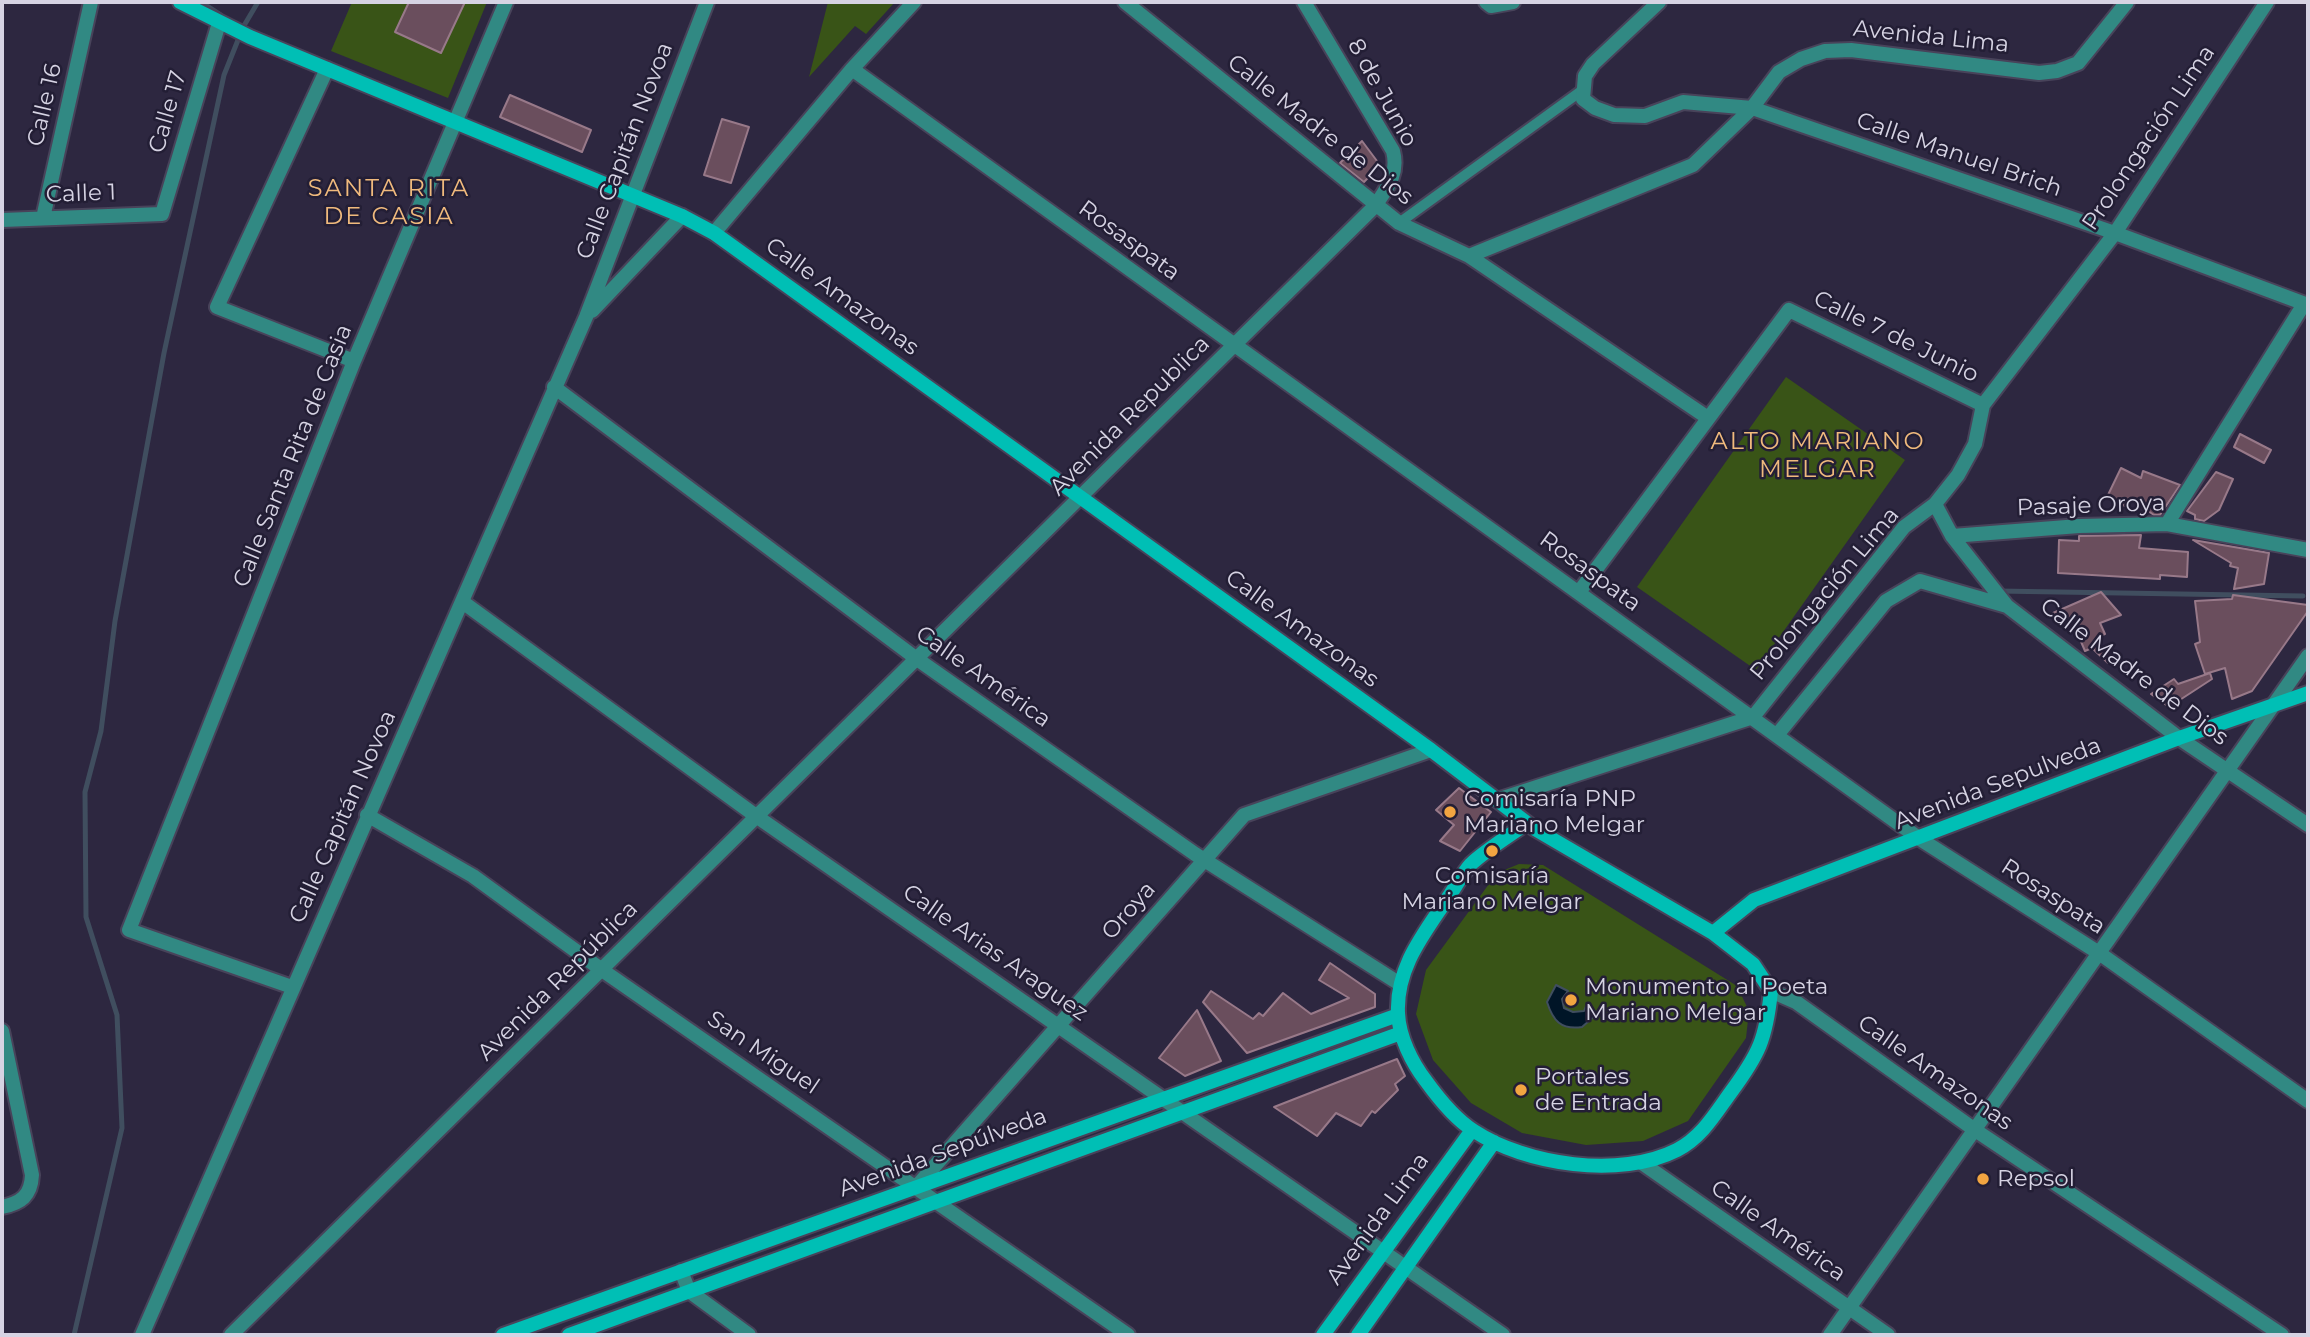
<!DOCTYPE html>
<html>
<head>
<meta charset="utf-8">
<style>
  body { margin:0 }
  #map { position:relative; width:2310px; height:1337px; overflow:hidden; background:#2d2740; font-family:Montserrat,sans-serif }
  canvas { display:block }
  .frame { position:absolute; inset:0; border:4px solid #d6d3e3; pointer-events:none }
</style>
</head>
<body>
<div id="map">
<canvas width="2310" height="1337"></canvas>
<div class="frame"></div>
</div>
<script>
const c = document.querySelector('canvas').getContext('2d');
c.lineJoin = 'round';
function fillPath(path, color) { c.fillStyle = color; c.fill(path, 'evenodd'); }
function trace(path, color, width, dash) { c.strokeStyle = color; c.lineWidth = width; c.lineCap = dash ? 'butt' : 'round'; c.setLineDash(dash || []); c.stroke(path); }
function drawText(font, color, halo, rows, align = 'center') {
  c.font = font + ' Montserrat,sans-serif'; c.lineWidth = 5; c.setLineDash([]); c.textBaseline = 'middle'; c.strokeStyle = halo; c.fillStyle = color; for (const [text, x, y, turn = 0] of rows) {
    c.save(); c.translate(x, y); c.rotate((+turn || 0) * Math.PI / 180); c.textAlign = isNaN(turn) ? turn : align; if (halo) c.strokeText(text, 0, 0); c.fillText(text, 0, 0); c.restore();
  }
}
fillPath(new Path2D(`
  M352,2h135l-39,96 -117,-47z
  M828,2h67l-29,32 -11,-8 -46,51z
  M1786,377l119,83 -149,210 -119,-83z
  M1519,864l24,1 194,121 12,25 -3,27 -58,83 -45,20 -57,4 -64,-12 -51,-30 -38,-43 -17,-46 10,-44 71,-97z`), '#395417');
const water = new Path2D(`
  M1556,985l12,6 -6,8 2,9 9,4 11,-1 2,-5 11,8 -15,13c-21,3 -29,-6 -35,-25z`);
fillPath(water, '#001527');
trace(water, '#404e5f', 2);
trace(new Path2D(`
  M201,2l20,13
  M242,29l16,-27
  M1998,591l305,5
  M74,1335l48,-207 -5,-113 -31,-98 -1,-125 16,-61 14,-110 49,-268 60,-278 16,-40`), '#404e5f', 5);
const building = new Path2D(`
  M409,2h56l-24,51 -46,-21z
  M510,95l81,35 -9,22 -82,-35z
  M722,119l27,8 -18,56 -27,-8z
  M1362,141l18,24 -16,17 -24,-19z
  M2240,434l31,16 -7,13 -30,-16z
  M2121,468l20,10 2,-7 37,14 -20,30h-6l-25,-17 -4,8 -18,-9z
  M2216,472l17,7 -14,31 -15,11 -9,-2v-4l-8,-4z
  M2141,535l-2,13 49,4 -1,25 -27,-2v4l-102,-6 1,-33 20,1v-5z
  M2193,540l76,13 -5,31 -30,5 4,-21 -8,-2 1,-3z
  M2101,592l20,23 -21,8 5,11 -8,3 11,26 -16,-15 -7,3 -6,-14 -26,-24z
  M2233,595l75,10v6l-56,80 -20,8 -7,-31 -20,6 -10,-30 5,-2 -5,-41 37,-2z
  M2210,673l2,6 -43,28 -18,-13 23,-15 4,5z
  M1459,788l32,24 -31,39 -20,-10 14,-16 -18,-15z
  M1330,963l45,31v13l-128,46 -44,-51 8,-11 42,28 6,-6 4,3 20,-23 28,21 38,-16 -30,-18z
  M1197,1010l24,51 -36,15 -26,-18z
  M1397,1059l8,17 -10,8 3,6 -23,23 -3,-2 -11,15 -25,-13 -19,23 -43,-29z`);
fillPath(building, '#6a4e5d');
trace(building, '#987989', 2);
const lane = new Path2D(`
  M1399,223l185,-134`);
const street = new Path2D(`
  M1125,2l274,221 70,33 239,162
  M1486,2l5,4 22,-4
  M1659,2l-66,62 -8,12 -2,23 12,9 19,7 31,1 38,-14 69,6 363,125 193,72
  M327,69l-110,238 137,54
  M852,69l1068,770 179,114 209,148
  M43,218l48,-216
  M2,220l160,-6 57,-191
  M714,233l138,-164 62,-67
  M1469,256l224,-91 59,-57 27,-36 22,-13 24,-8 26,-1 188,23 18,-2 21,-8 49,-61
  M592,311l90,-95
  M554,387l363,272 278,195 205,130
  M1935,504l17,32 127,-10 88,-2 141,26
  M2167,524l137,-220
  M1952,536l55,70 172,132 129,87
  M1579,592l210,-282 194,95
  M464,603l292,213 747,519
  M1777,735l109,-134 34,-20 87,25
  M1497,800l256,-83 151,-190 31,-23 23,-29 17,-31 8,-39 132,-172 152,-231
  M367,815l106,61 129,94 526,365
  M292,987l-163,-57 225,-569 152,-359
  M1771,991l25,11 179,128 307,205
  M2,1031l30,144c-1,21 -11,28 -30,32
  M1642,1163l246,172
  M917,1186l327,-371 187,-65
  M681,1271l8,20 60,44
  M142,1335l444,-1018 121,-315
  M231,1335l1144,-1129c12,-18 24,-32 18,-55l-89,-149
  M1830,1335l478,-679`);
const secondary = new Path2D(`
  M180,2l70,35 432,179 32,17 717,517 104,79 178,104 40,31 18,27c-5,48 -12,63 -40,101 -16,22 -29,45 -54,58 -57,29 -151,15 -203,-19 -19,-12 -35,-32 -48,-50 -14,-18 -27,-44 -28,-68 -2,-45 25,-78 49,-114 8,-11 15,-25 24,-35 16,-15 38,-28 56,-41
  M1713,933l41,-33 425,-162 129,-45
  M503,1335l895,-320
  M569,1335l832,-302
  M1323,1335l149,-205
  M1358,1335l136,-193`);
trace(lane, '#48435a', 14);
trace(street, '#48435a', 18);
trace(secondary, '#48435a', 18);
trace(lane, '#318983', 10);
trace(street, '#318983', 14);
trace(secondary, '#00bfb5', 14);
for (const [x, y, r, color] of [
  [1450,812,7,"#f2a541"],
  [1492,851,7,"#f2a541"],
  [1571,1000,7,"#f2a541"],
  [1521,1090,7,"#f2a541"],
  [1983,1179,7,"#f2a541"]
]) { const dot = new Path2D(); dot.arc(x, y, r, 0, 2 * Math.PI); c.fillStyle = color; c.fill(dot); trace(dot, '#231e35', 2.5); }
drawText('23px', '#d6d3e3', '#231e35', [
  ["Avenida Lima",1931,37,6],
  ["8 de Junio",1382,93,61],
  ["Calle 16",45,105,-77],
  ["Calle 17",168,112,-74],
  ["Calle Madre de Dios",1320,130,38],
  ["Prolongación Lima",2149,138,-56],
  ["Calle Capitán Novoa",625,151,-69],
  ["Calle Manuel Brich",1959,155,19],
  ["Calle 1",81,194,-2],
  ["Rosaspata",1129,241,36],
  ["Calle Amazonas",842,297,36],
  ["Calle 7 de Junio",1896,337,26],
  ["Avenida Republica",1130,416,-45],
  ["Calle Santa Rita de Casia",293,456,-68],
  ["Pasaje Oroya",2091,506,-2],
  ["Rosaspata",1590,572,36],
  ["Prolongación Lima",1825,594,-50],
  ["Calle Amazonas",1302,629,36],
  ["Calle Madre de Dios",2134,672,37],
  ["Calle América",983,677,35],
  ["Avenida Sepulveda",1998,784,-21],
  ["Calle Capitán Novoa",343,817,-66],
  ["Rosaspata",2053,897,33],
  ["Oroya",1129,911,-49],
  ["Calle Arias Araguez",995,953,35],
  ["Avenida República",558,981,-45],
  ["San Miguel",763,1053,34],
  ["Calle Amazonas",1935,1073,35],
  ["Avenida Sepúlveda",943,1153,-20],
  ["Avenida Lima",1378,1219,-54],
  ["Calle América",1778,1231,35]
]);
drawText('23px', '#d6d3e3', '#231e35', [
  ["Comisaría PNP",1464,799],
  ["Mariano Melgar",1464,825],
  ["Comisaría",1492,876,"center"],
  ["Mariano Melgar",1492,902,"center"],
  ["Monumento al Poeta",1585,987],
  ["Mariano Melgar",1585,1013],
  ["Portales",1535,1077],
  ["de Entrada",1535,1103],
  ["Repsol",1997,1179]
], 'left');
c.letterSpacing = '2px';
drawText('24px', '#f0ba7d', '#231e35', [
  ["SANTA RITA",389,189],
  ["DE CASIA",389,217],
  ["ALTO MARIANO",1818,442],
  ["MELGAR",1818,470]
]);
c.letterSpacing = '0px';
</script>
</body>
</html>
